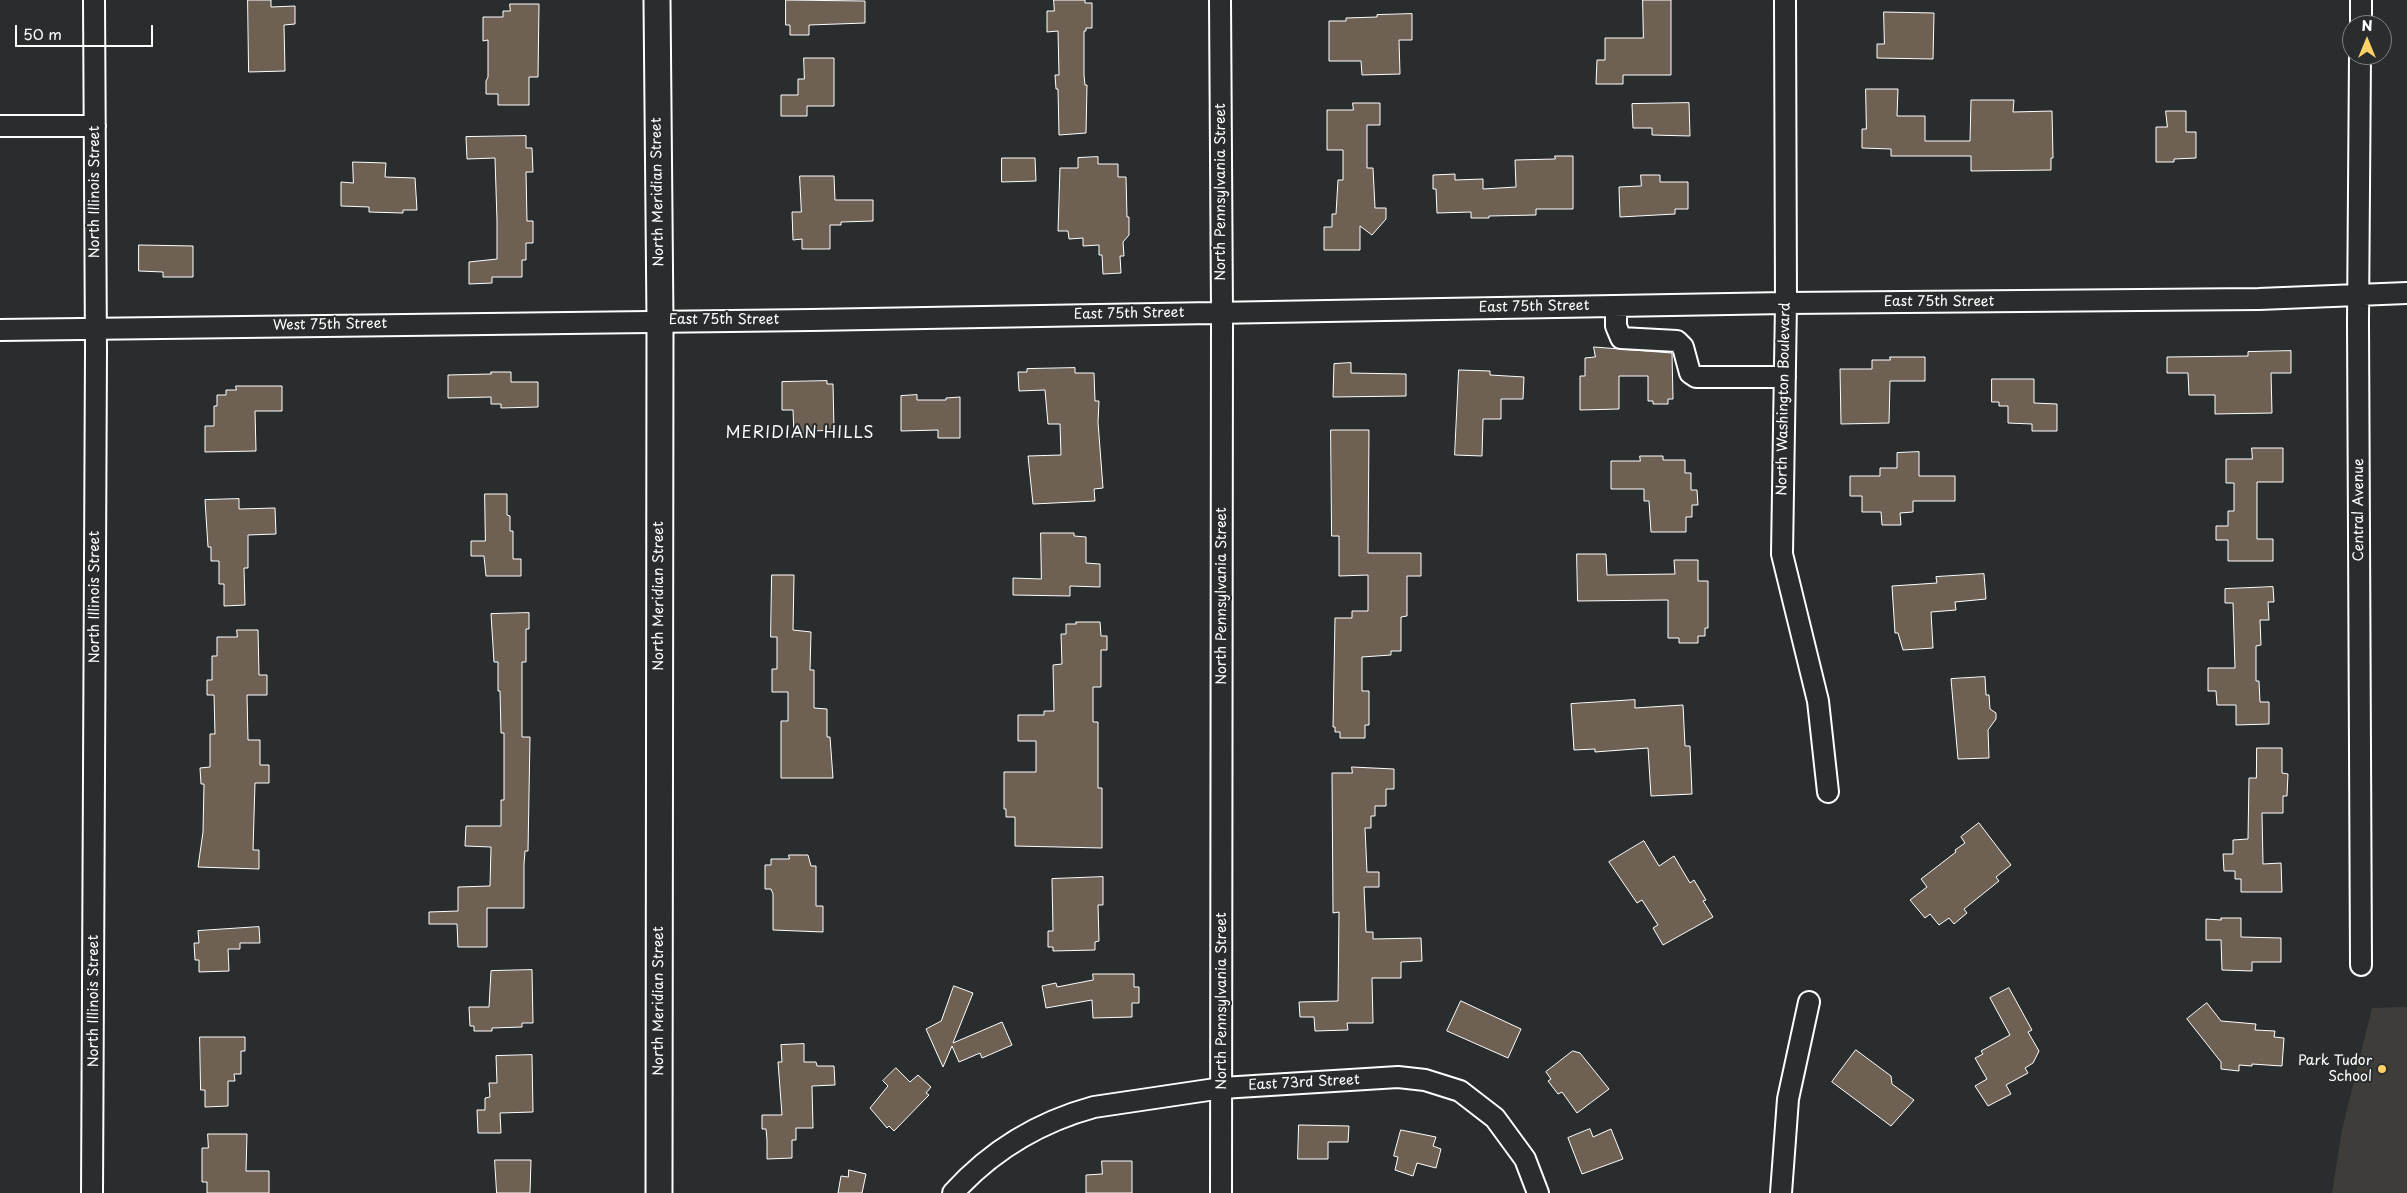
<!DOCTYPE html>
<html>
<head>
<meta charset="utf-8">
<style>
  body { margin:0 }
  #map { position:relative; width:2407px; height:1193px; overflow:hidden; background:#2a2d2e; font-family:"Playpen Sans",sans-serif }
  canvas { display:block }
  .north { position:absolute; left:2342px; top:15px; width:50px; height:50px; box-sizing:border-box; background:#2a2d2e; border:1px solid #7f8182; border-radius:50%; rotate:0deg; font-size:14px; font-weight:700; line-height:20px; text-align:center; color:#fff }
  .north::after { content:''; display:block; margin:auto; width:18px; height:22px; background:#ffd166; clip-path:polygon(50% 0,100% 100%,50% 72%,0 100%) }
  .scale { position:absolute; left:15px; top:25px; width:138px; height:22px; box-sizing:border-box; border:2px solid #fff; border-top:0; padding-left:6px; font-size:15px; line-height:18px; white-space:nowrap; color:#fff; -webkit-text-stroke:4px #2a2d2e; paint-order:stroke }
</style>
</head>
<body>
<div id="map">
<canvas width="2407" height="1193"></canvas>
<div class="north">N</div>
<div class="scale">50 m</div>
</div>
<script>
const c = document.querySelector('canvas').getContext('2d');
c.lineJoin = 'round';
function fillPath(path, color) { c.fillStyle = color; c.fill(path, 'evenodd'); }
function trace(path, color, width, dash) { c.strokeStyle = color; c.lineWidth = width; c.lineCap = dash ? 'butt' : 'round'; c.setLineDash(dash || []); c.stroke(path); }
function drawText(font, color, halo, rows, align = 'center') {
  c.font = font + ' "Playpen Sans",sans-serif'; c.lineWidth = 4; c.setLineDash([]); c.textBaseline = 'middle'; c.strokeStyle = halo; c.fillStyle = color; for (const [text, x, y, turn = 0] of rows) {
    c.save(); c.translate(x, y); c.rotate((+turn || 0) * Math.PI / 180); c.textAlign = isNaN(turn) ? turn : align; if (halo) c.strokeText(text, 0, 0); c.fillText(text, 0, 0); c.restore();
  }
}
fillPath(new Path2D(`
  M2407,1007v186h-75l10,-63 30,-122z`), '#3e3d39');
const building = new Path2D(`
  M248,0h23v7l24,-1v18l-11,1 1,46 -36,1z
  M786,0l79,1v22l-56,2v10h-19v-10h-4z
  M1054,0h31v3h7v25h-6v3h-2v44l1,10h2l-1,48 -27,2 -1,-46h-2l-1,-14h4l-1,-44 -11,1v-21h7z
  M1643,0h28v75h-48v9h-27l1,-24h8v-22h38z
  M510,4h29l-1,73h-9v28h-31v-11h-12v-13l2,-4v-37l-5,1v-24h20v-6h7z
  M1884,12l50,1 -1,46 -56,-1v-14h7z
  M1412,14v26h-13l1,34 -38,1 -1,-14h-32v-40h17v-3l31,-1v-2z
  M804,58h30v48h-27v10h-26v-21h17v-16h6z
  M1866,89h32l-1,27h28v25h45l1,-41h43l-1,12 39,-1 1,47h-2v12l-80,1v-15h-80v-7l-29,-1v-19h4z
  M1353,103h27v22h-13v43h6l2,40h11v11l-14,16 -12,-9v24h-36v-23h8v-13h4l2,-34h5v-30h-16v-40h26z
  M1689,103l1,33 -38,-1v-7h-19l-1,-24z
  M2166,111h20v21h10v26l-22,1v3h-18v-35h11z
  M526,136v12h6l1,24h-7l1,49h6v22h-7v17h-4v17h-30v6l-23,1v-22l28,-3v-38l-2,-63 -28,1 -1,-22z
  M1555,156h18v53h-37v6l-47,1v2h-18v-6l-34,1 -1,-24h-3v-14l22,-1v6l28,-1v10l33,-2 -1,-27 40,-1z
  M1098,157v7h20v13h8l1,40h2v18l-6,7 1,14h-4l1,17 -18,1 -1,-19h-3v-10l-16,1v-8l-14,1 -1,-8h-10l2,-63h18v-10z
  M1002,158h33l1,23 -34,1z
  M353,162l33,1 -1,14 30,1 2,32h-14v3l-34,-1v-5l-28,-1v-24l12,1z
  M1641,175h19v7h28v27h-13v5l-55,3 -1,-30 22,-1z
  M800,176h34l1,24h38v21l-32,1v3h-11v24h-28v-10l-9,1 -1,-28h9z
  M139,245l54,1v31h-30v-5l-24,-1z
  M1594,347l78,6 1,46h-5v5h-15v-3h-5v-25h-29v33l-39,1v-34h5v-18l10,-1z
  M2291,351v22h-20l1,40 -57,1v-19h-26l-1,-22h-21v-16l81,-1v-4z
  M1890,357h35v24h-35l-1,42 -48,1 -1,-55h32v-9h18z
  M1351,363v10l55,1v22l-73,1 1,-33z
  M1075,368v5h19l1,28h4l-1,21 5,66 -9,1 1,12 -62,3 -5,-48 33,-1 -1,-31h-12l-3,-34 -26,1 -1,-19h9v-3z
  M1459,370l31,1v4l34,2 -1,22h-22v20h-18l-1,37 -27,-1z
  M491,372h20v10h27v25l-37,1v-4h-10v-7l-43,1v-23l43,-1z
  M1992,379h42v24l23,1v27h-25v-7l-24,-1v-17h-9v-4h-7z
  M827,381v3h6l1,46 -21,1v5h-19l-1,-26h-11v-28z
  M236,386h46v25h-27l1,40 -51,1v-26h9v-20h3v-11h9v-5h10z
  M917,395v5h29v-2l14,-1v41h-22v-8l-37,1v-35z
  M1331,430h38l-1,123h53v23h-14v40l-6,1v34h-10v4l-29,2v34h7v34h-4v13h-25v-6h-5v-5h-2l2,-109h17v-7h16v-36l-29,1v-40h-7z
  M2252,448h31v34h-26v57h16v22h-45v-21h-12v-14h12v-15h6v-28h-8v-24h26z
  M1919,452v24h36v25h-42v11l-13,1 1,12h-19l-1,-13h-19v-16h-12v-20h30v-8h17v-15z
  M1640,456h23v4h22v13h6v17h6l1,15h-6v12h-6v15h-35l-2,-31h-5v-12h-33v-28h29z
  M485,494h22v21l3,1v15h3v28h8v17h-35l-2,-20h-13v-15h14z
  M239,499v10l36,-1 1,26 -28,1v33h-4l1,37 -21,1v-22h-5v-23h-8v-14h-3l-3,-47z
  M1041,533h33v3l12,1v26l14,1v23l-30,-1v10l-57,-1v-17l28,1z
  M1577,554h29l1,21 68,-1 -1,-14h24v21h10v47h-3v8h-7v7h-19v-5h-11v-38l-90,1z
  M1984,574l2,25 -31,3 1,8 -25,2 2,36 -30,2 -5,-17h-3l-3,-47 45,-3 -1,-6z
  M772,575h22l-1,55 18,2 -1,38h4v38l13,1v28h3l3,41h-52v-57h7v-29h-16v-23h5v-32h-6z
  M2273,587l1,15h-6l1,18h-9l1,25 -5,1v35h3l1,21h9v22l-33,1v-20h-19l-1,-14h-8v-23h27l-2,-65h-8v-14z
  M529,613v16h-3v33h-4v75h8l-2,114h-3l-1,13v44h-37v39h-29l-1,-23h-28v-12l29,-1v-24l32,-1 1,-39 -26,-1 1,-20h35v-26h3v-67h-3l-1,-42h-2v-29h-4l-3,-48z
  M1076,622h24l1,14h6v14h-6v37h-8v35h5v66h4v60l-87,-2v-29h-9v-8h-2v-37h32v-31h-18v-26h26v-4h10l-1,-46 9,-1 -1,-30h5v-10h10z
  M237,630h21l1,45h8v20h-20l1,45h12v25h9v18h-14l-2,67h6v19l-61,-2 5,-35 1,-48h-3l-1,-16 10,-1v-33h5l-1,-39h-7v-15h5v-24h5v-19h20z
  M1985,677l1,18h3l1,14 6,4v6l-8,11 1,28 -31,1 -7,-80z
  M1635,700v8l48,-3 2,41h5l2,48 -41,2 -3,-48 -53,4v-3l-21,1 -3,-46z
  M2257,748h25v25l6,1 -1,22h-4v17h-21l1,51 18,-1 1,29h-41v-13h-6v-8h-11l-1,-17h10v-14l15,-1 1,-61h7z
  M1352,767l42,2v20h-8v17h-11v10h-4v12h-6l2,44h12v15h-15l2,45h7v7l48,-1 1,23 -21,1v16h-29l1,45h-26l1,7 -33,1 -1,-14h-14l-1,-15 39,-1 1,-89 -6,1 -1,-140h20z
  M1979,823l32,42 -15,12 3,4 -35,28 3,4 -13,11 -5,-6 -10,7 -9,-11 -5,4 -15,-18 17,-13 -6,-8 35,-27 -1,-2 10,-7 -4,-6z
  M1644,841l15,25 15,-10 16,27 4,-3 12,20 -3,1 10,16 -50,28 -10,-17 5,-3 -16,-25 -5,3 -28,-41z
  M789,855h19l3,11h5v40h7v26l-50,-2v-36l-2,-5h-6v-24h6v-6h18z
  M1103,877v28h-5l1,36 -4,1v8l-42,1v-4h-5v-16h5l-1,-52z
  M2221,918h20v19l40,1v24h-29v9l-30,-1 -1,-30h-15v-21l15,1z
  M259,927l1,16h-20v6h-12l1,22 -30,1v-12h-4l-1,-17h5l-1,-12z
  M532,970l1,53h-11v4l-30,1v3h-18v-5h-4l-1,-19h20l2,-36z
  M1093,974h41v13h5v16h-7v14l-39,1 -1,-18 -46,8 -4,-22 14,-3 1,4 36,-7z
  M954,986l19,7 -20,50 49,-21 10,23 -30,13 -2,-5 -21,9 -7,-16 -9,21 -17,-38 15,-8z
  M2009,988l23,42 -4,2 11,19 -6,12 -8,5 3,5 -22,12 5,9 -23,12 -13,-20 12,-7 -12,-21 8,-4 -2,-3 29,-16 -20,-37z
  M1461,1001l60,28 -13,29 -61,-27z
  M2207,1003l14,18 35,3 -1,6 20,1 -1,6 10,1 -2,28 -30,-2v2l-13,-1v6l-18,-2v-7l-34,-43z
  M200,1037h45v14h-4v23h-7l1,7h-7v25l-23,1v-17h-4z
  M804,1044v18h12l1,4h17l1,19 -23,1 1,42h-17v12h-4v18l-25,1v-19l-1,-11h-4v-14h20l-4,-53h4l-1,-17z
  M1856,1050l35,26 1,8 22,16 -23,26 -59,-44z
  M1573,1051l7,2 29,36 -32,24 -15,-21 -4,2 -10,-13 3,-2 -5,-7z
  M532,1055l1,57 -33,1 1,20h-23l-1,-23h8v-12l5,-1 -1,-14h8l-1,-27z
  M896,1068l14,14 8,-7 13,12 -5,6 3,2 -35,36 -5,-5 -2,2 -17,-20 18,-22 -5,-5z
  M1299,1125l50,1 -1,16h-20v17h-30z
  M1590,1129l3,8 18,-8 12,30 -41,15 -14,-36z
  M1401,1130l35,7 -3,9 8,3 -5,19 -19,-5 -4,13 -18,-6 3,-13 -4,-1z
  M208,1134h39l-1,37h23v22h-62v-11h-5v-34h6z
  M495,1160h36l-1,33h-33z
  M1102,1161h30v32h-46v-18l16,-1z
  M849,1170l17,4 -4,19h-24l3,-17 7,1z`);
fillPath(building, '#6e6154');
trace(building, '#fff', 1);
const minor = new Path2D(`
  M1220,0l2,312 -1,881
  M1785,0l1,303 -4,251 36,147 10,91
  M2361,25v-25
  M2360,55l-2,266 3,644
  M0,126h95
  M1616,306v20l5,12 56,3 6,6 7,26 6,4h89
  M0,330l811,-10 975,-17 473,-4 148,-6
  M92,1193l4,-843 -2,-350
  M953,1193c38,-42 86,-71 141,-86l128,-19 176,-11 27,3 35,11 35,27 30,41 13,34
  M1781,1193l7,-94 21,-97`);
const major = new Path2D(`
  M657,0l3,321 -1,872`);
trace(minor, '#fff', 24);
trace(major, '#fff', 29);
trace(minor, '#2a2d2e', 20);
trace(major, '#2a2d2e', 25);
for (const [x, y, r, color] of [
  [2382,1069,5,"#ffd166"]
]) { const dot = new Path2D(); dot.arc(x, y, r, 0, 2 * Math.PI); c.fillStyle = color; c.fill(dot); trace(dot, '#2a2d2e', 2); }
drawText('14px', '#fff', '#2a2d2e', [
  ["North Illinois Street",95,192,-90],
  ["North Meridian Street",658,192,-91],
  ["North Pennsylvania Street",1221,192,-90],
  ["East 75th Street",1939,302],
  ["East 75th Street",1534,307,-1],
  ["East 75th Street",1129,314,-1],
  ["East 75th Street",724,320],
  ["West 75th Street",330,325,-1],
  ["North Washington Boulevard",1784,399,-89],
  ["Central Avenue",2359,510,-90],
  ["North Meridian Street",659,596,-90],
  ["North Pennsylvania Street",1222,596,-90],
  ["North Illinois Street",95,597,-90],
  ["North Illinois Street",94,1001,-90],
  ["North Meridian Street",659,1001,-90],
  ["North Pennsylvania Street",1222,1001,-90],
  ["East 73rd Street",1304,1083,-3]
]);
drawText('14px', '#fff', '#2a2d2e', [
  ["Park Tudor",2372,1061],
  ["School",2372,1077]
], 'right');
c.letterSpacing = '1px';
drawText('16px', '#fff', '#2a2d2e', [
  ["MERIDIAN HILLS",800,434]
]);
c.letterSpacing = '0px';
</script>
</body>
</html>
